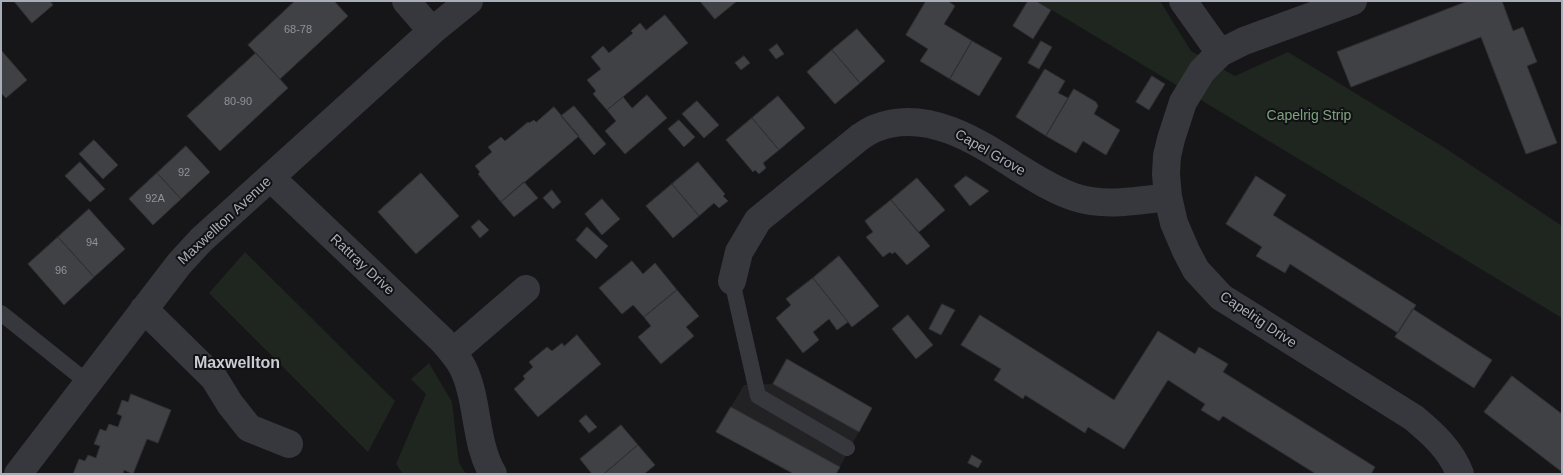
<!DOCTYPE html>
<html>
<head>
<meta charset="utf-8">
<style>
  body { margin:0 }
  #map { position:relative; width:1563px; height:475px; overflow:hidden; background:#161618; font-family:Arial,sans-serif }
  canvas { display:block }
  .frame { position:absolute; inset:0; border:2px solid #a8adb8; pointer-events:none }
</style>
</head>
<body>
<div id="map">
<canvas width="1563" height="475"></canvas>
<div class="frame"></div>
</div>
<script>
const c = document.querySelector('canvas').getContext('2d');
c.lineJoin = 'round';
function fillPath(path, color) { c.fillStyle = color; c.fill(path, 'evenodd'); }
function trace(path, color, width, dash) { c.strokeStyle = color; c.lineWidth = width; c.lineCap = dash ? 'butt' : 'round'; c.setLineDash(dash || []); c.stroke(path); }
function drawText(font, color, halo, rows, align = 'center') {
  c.font = font + ' Arial,sans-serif'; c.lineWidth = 4; c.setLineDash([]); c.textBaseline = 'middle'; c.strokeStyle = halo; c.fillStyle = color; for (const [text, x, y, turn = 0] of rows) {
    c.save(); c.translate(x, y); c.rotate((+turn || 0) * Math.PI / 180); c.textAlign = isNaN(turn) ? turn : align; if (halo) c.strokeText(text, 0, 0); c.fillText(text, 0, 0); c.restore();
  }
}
fillPath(new Path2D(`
  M787,359l85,49 -36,66h-42l-78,-42 28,-47 29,-1z`), '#222225');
fillPath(new Path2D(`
  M1037,1h123l31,50 44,25 53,-24 157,96 117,78v92z
  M245,252l150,149 -27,51 -159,-159z
  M429,363l23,39 7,61 7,11h-63l-7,-10 30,-70 -15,-15z`), '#1e261f');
const building = new Path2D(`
  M14,1h36l3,4 -21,18z
  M295,1h39l14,15 -68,63 -32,-34z
  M700,1h37l-22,18z
  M926,1h22l7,5 -11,18 28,17 -22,38 -30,-18 8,-12 -22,-14z
  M1028,1h8l15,9 -18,29 -20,-13z
  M1468,1h34l11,30 10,-4 14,35 -10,4 30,77 -31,11 -45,-117 -130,50 -14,-35z
  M665,15l23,28 -81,67 -14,-16 3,-3 -9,-11 14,-11 -10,-12 12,-11 6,7 24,-20 -2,-2 9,-8 6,7z
  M857,29l28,32 -25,22 -28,-33z
  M972,41l30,17 -23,38 -29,-17z
  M1041,41l11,6 -13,22 -11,-6z
  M777,44l7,10 -8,5 -7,-9z
  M1,50l26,30 -21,18 -5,-5z
  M832,50l28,33 -25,21 -28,-32z
  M256,53l32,35 -68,63 -33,-35z
  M744,56l6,7 -9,7 -6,-7z
  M1045,69l20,12 -7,12 10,5 -22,38 -30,-19z
  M1152,76l13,8 -16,26 -13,-8z
  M1074,89l22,13 2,4 -4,8 26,16 -14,25 -23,-14 -7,12 -30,-17z
  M647,95l20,23 -42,36 -20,-23 11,-10 -9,-11 16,-13 9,11z
  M778,96l27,32 -26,22 -27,-32z
  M697,101l22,24 -15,13 -22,-24z
  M574,106l32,38 -12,11 -33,-39z
  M554,107l25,29 -78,66 -23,-28 2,-2 -5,-6 17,-14 -4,-5 13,-10 4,4 23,-19 1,1 5,-3 2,2z
  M752,118l27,32 -16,13 3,5 -7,6 -4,-4 -2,2 -27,-32z
  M679,120l16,17 -11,10 -16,-18z
  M94,140l24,25 -15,14 -24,-25z
  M186,146l24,26 -29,27 -24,-26z
  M80,162l25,27 -15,13 -25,-26z
  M698,162l27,32 -2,2 5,5 -9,7 -5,-5 -15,13 -27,-32z
  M157,173l24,26 -28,26 -24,-26z
  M421,173l38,43 -43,38 -38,-42z
  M966,176l23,15 -19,15 -16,-20z
  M1256,176l30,19 -13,20 143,90 -18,28 -108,-69 -5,9 -29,-17 6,-9 -36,-23z
  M917,178l28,32 -26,22 -28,-32z
  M524,182l14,16 -24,19 -13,-15z
  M672,184l27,32 -26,22 -27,-32z
  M552,190l9,12 -8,7 -10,-11z
  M602,199l18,20 -18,16 -17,-21z
  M891,200l39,46 -23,19 -12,-13 -3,2 -2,-2 -7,5 -17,-20 7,-5 -8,-11z
  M89,209l36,40 -31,28 -36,-40z
  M479,220l10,10 -9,8 -9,-11z
  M587,227l21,19 -12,13 -20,-19z
  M58,237l36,40 -30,28 -36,-41z
  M839,256l40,50 -27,21 -39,-49z
  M632,261l11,13 12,-11 22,27 -33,27 -11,-12 -11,9 -23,-26z
  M813,278l35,44 -11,8 -8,-11 -16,13 6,8 -16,13 -27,-35 15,-13 -5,-6z
  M677,290l22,26 -13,11 8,9 -33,28 -23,-27 13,-11 -7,-9z
  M942,304l13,6 -14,25 -12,-6z
  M1413,309l79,51 -18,28 -79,-51z
  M908,315l25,30 -17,14 -24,-30z
  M980,315l134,85 44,-69 37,23 4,-7 29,17 -5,8 152,95 -4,7h-55l-93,-58 -4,5 -18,-11 4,-6 -37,-24 -44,69 -36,-22 -3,6 -60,-38 -2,4 -29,-19 7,-11 -40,-24z
  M577,335l24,29 -63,53 -24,-28 11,-10 -2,-3 10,-9 -4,-5 18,-15 5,4 10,-8 2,3z
  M787,359l85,49 -13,24 -86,-48z
  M1512,376l50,38v58l-78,-60z
  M131,394l40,16 -13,33 -11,-4 -14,35 -9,-4 -1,4h-50l6,-15 6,2 3,-6 8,3 4,-12 -6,-2 6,-15 6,2 3,-7 9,3 4,-11 -5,-2 5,-14 6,2z
  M731,407l109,60 -4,7h-42l-78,-42z
  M586,415l11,12 -8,6 -10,-12z
  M621,425l17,20 -34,29h-12l-12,-15z
  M638,445l17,20 -11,9h-40z
  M972,455l10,6 -4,7 -10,-5z`);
fillPath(building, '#404145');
trace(building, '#303034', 1);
trace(new Path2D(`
  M732,281l26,115 89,52
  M1,313l86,69`), '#37383d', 16);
trace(new Path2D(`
  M406,1l26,30
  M1183,1l37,52
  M1353,1l-109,40 -24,12 -18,18 -19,31 -12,37 -4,17 -1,18 2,23 6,26 12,28 10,19 25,27 193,121c19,16 37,32 46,56
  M271,178l171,162c8,9 16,18 21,28 16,33 11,74 30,106
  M732,281l7,-29 19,-32 102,-83c5,-3 10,-7 16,-9 50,-20 101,13 141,39 18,11 36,23 57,30 30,10 63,4 94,0
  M143,310l9,7 62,61 16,26 19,24 40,16
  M453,352l73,-63
  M18,474l161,-210 22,-24 231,-209 37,-30`), '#37383d', 28);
drawText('11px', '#8e929b', null, [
  ["68-78",298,30],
  ["80-90",238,102],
  ["92",184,173],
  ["92A",155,199],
  ["94",92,243],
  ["96",61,271]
]);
drawText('14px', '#7fa381', '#111113', [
  ["Capelrig Strip",1309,116]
]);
drawText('14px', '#a8adb8', '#111113', [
  ["Capel Grove",990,153,30],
  ["Maxwellton Avenue",225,221,-43],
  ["Rattray Drive",362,265,43],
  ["Capelrig Drive",1258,320,34]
]);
drawText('bold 16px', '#c9ccd4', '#111113', [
  ["Maxwellton",237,364]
]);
</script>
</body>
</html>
